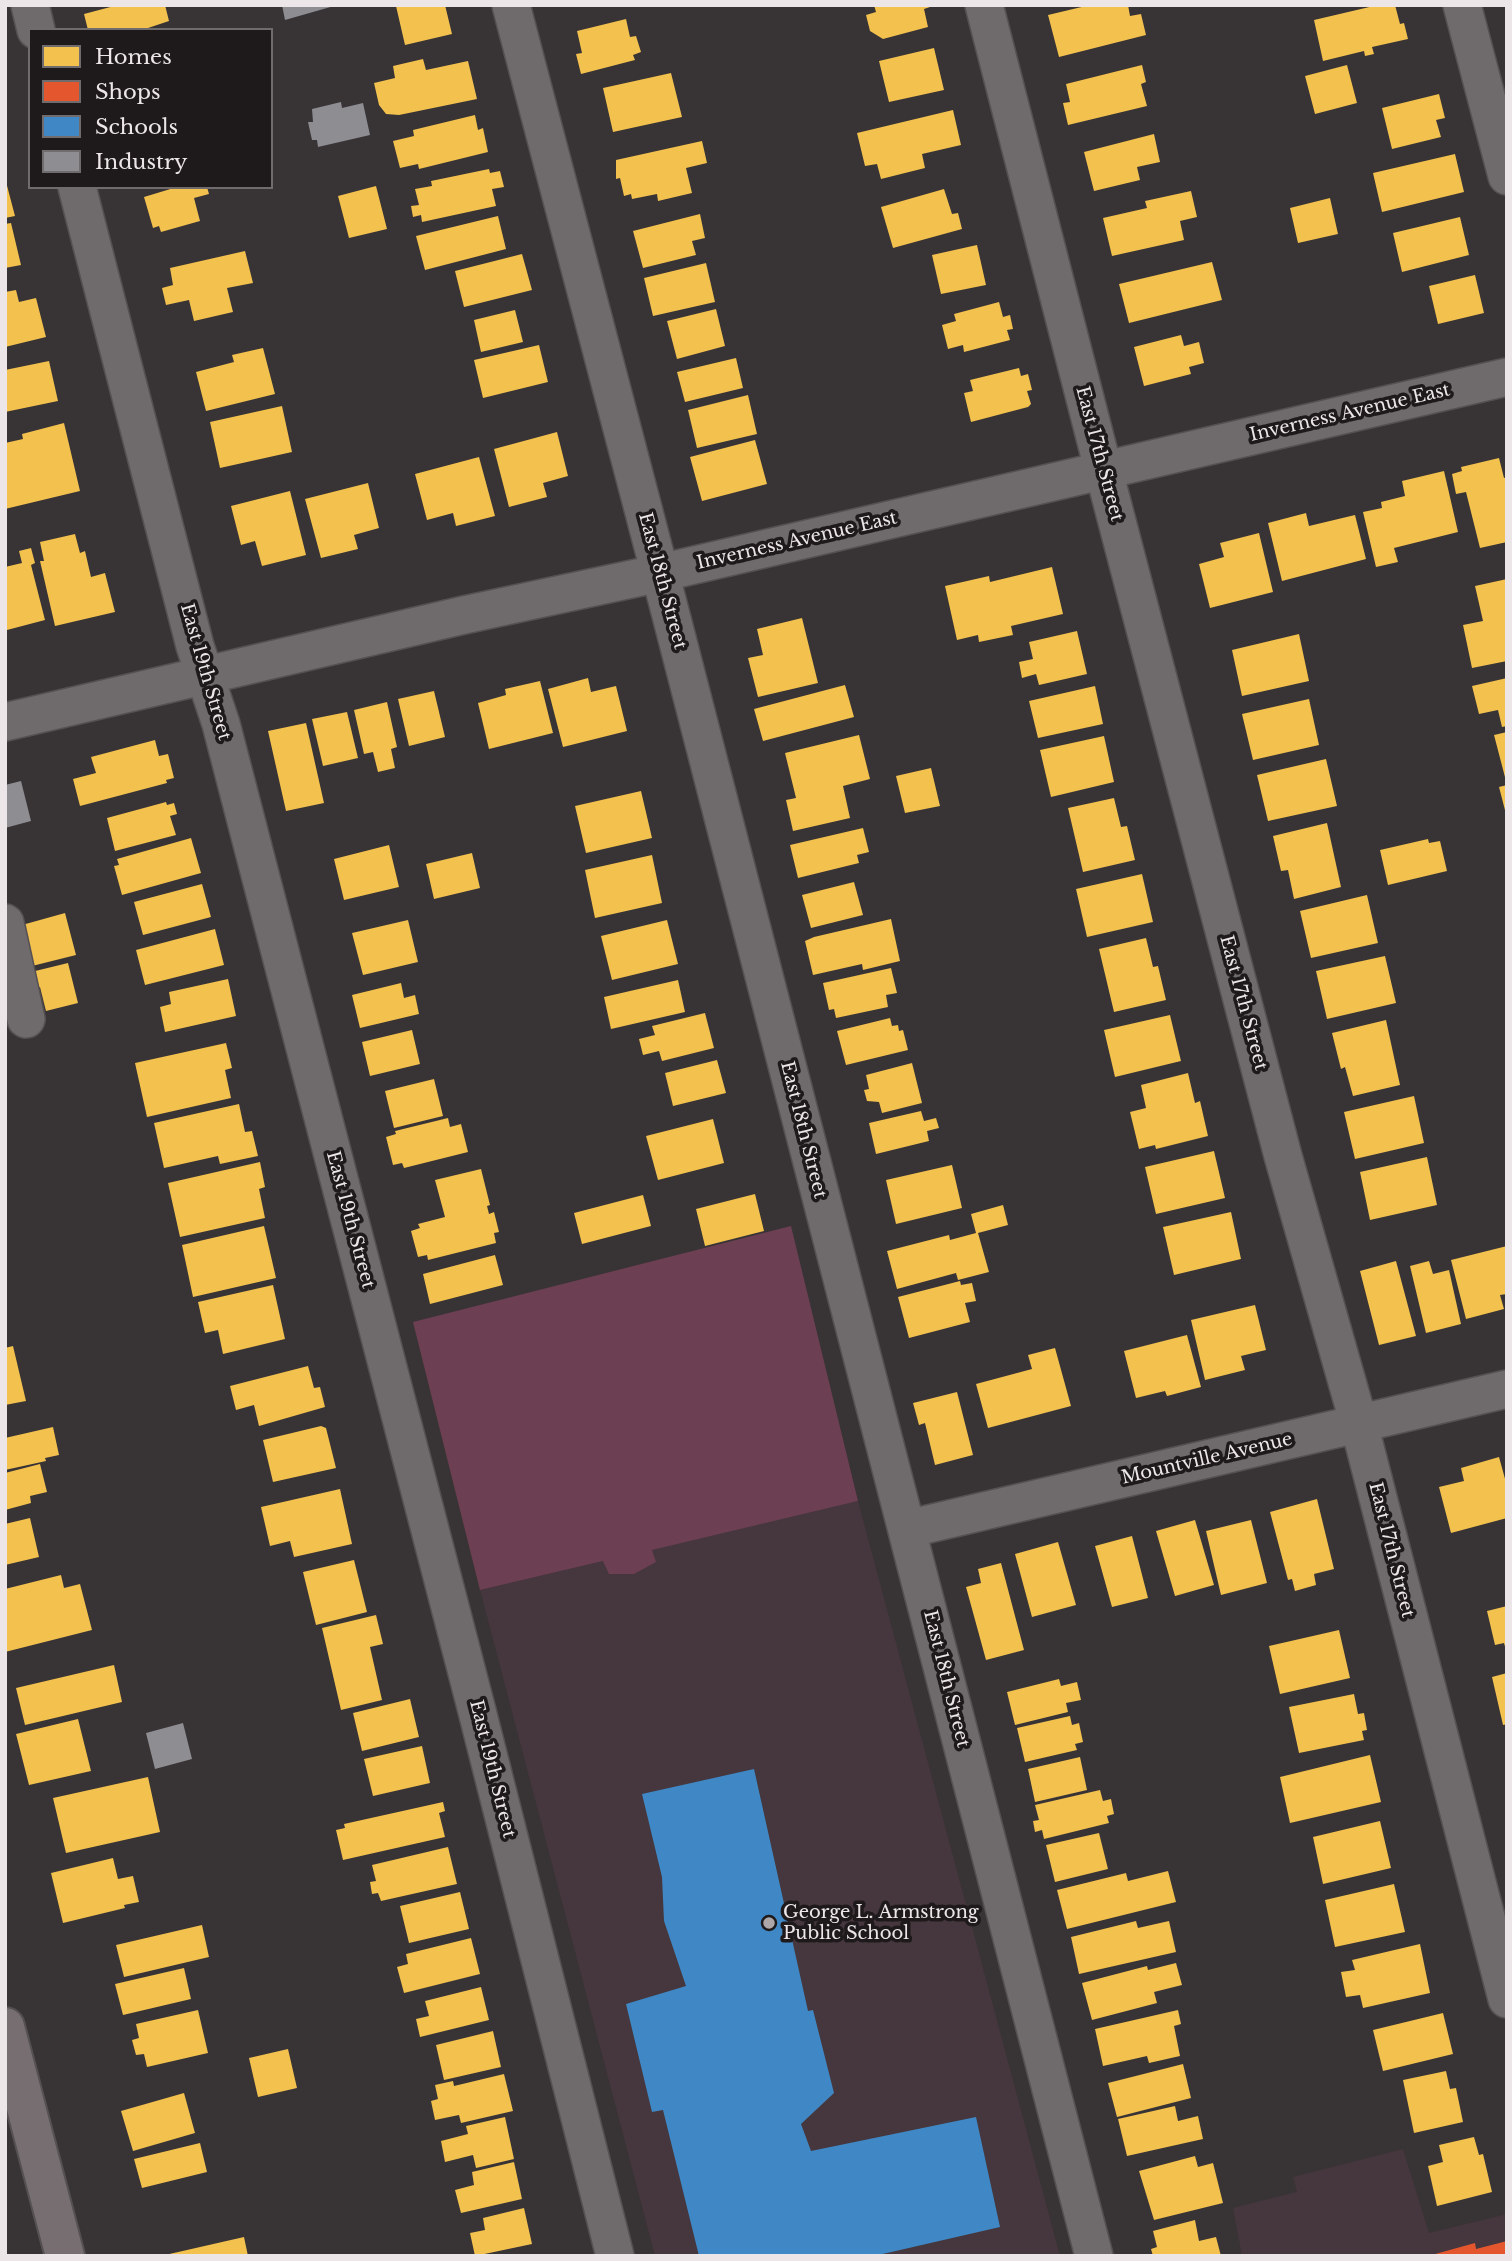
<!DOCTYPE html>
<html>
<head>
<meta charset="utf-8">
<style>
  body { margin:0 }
  #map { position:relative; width:1512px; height:2261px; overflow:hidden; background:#383335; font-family:"Libre Baskerville",serif }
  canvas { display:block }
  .frame { position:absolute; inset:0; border:7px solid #ece6e8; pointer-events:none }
  .legend { position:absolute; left:28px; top:28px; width:245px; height:161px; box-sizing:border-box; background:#1e1a1c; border:2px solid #706c6e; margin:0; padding:9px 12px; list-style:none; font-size:21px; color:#ece6e8 }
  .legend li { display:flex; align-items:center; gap:14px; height:35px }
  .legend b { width:35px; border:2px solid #706c6e }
</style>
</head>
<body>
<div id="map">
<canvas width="1512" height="2261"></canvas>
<div class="frame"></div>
<ul class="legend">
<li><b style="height:19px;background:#f2c14e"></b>Homes</li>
<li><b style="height:19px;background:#e4572e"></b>Shops</li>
<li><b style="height:19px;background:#3f88c5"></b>Schools</li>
<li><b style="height:19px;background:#8d8d92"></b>Industry</li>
</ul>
</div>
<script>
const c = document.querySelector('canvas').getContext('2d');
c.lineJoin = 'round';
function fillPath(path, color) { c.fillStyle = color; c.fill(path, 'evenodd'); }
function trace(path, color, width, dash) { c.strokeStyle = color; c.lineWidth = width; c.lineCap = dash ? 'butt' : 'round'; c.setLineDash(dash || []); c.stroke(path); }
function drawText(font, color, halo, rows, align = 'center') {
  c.font = font + ' "Libre Baskerville",serif'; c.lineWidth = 7; c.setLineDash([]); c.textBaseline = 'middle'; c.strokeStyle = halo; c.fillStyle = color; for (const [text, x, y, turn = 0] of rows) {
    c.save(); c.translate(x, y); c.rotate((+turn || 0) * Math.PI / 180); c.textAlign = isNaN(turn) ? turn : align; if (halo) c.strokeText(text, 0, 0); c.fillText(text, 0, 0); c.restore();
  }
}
fillPath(new Path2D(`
  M858,1501l202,755h-405l-175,-666z
  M1403,2149l26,84 78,-19v42h-265l-9,-48 64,-16 -4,-15z`), '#45373d');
fillPath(new Path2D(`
  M791,1226l67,275 -206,49 4,12 -22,12h-25l-6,-13 -123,29 -67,-268z`), '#6d3f53');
fillPath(new Path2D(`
  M118,5h47l4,16 -27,9h-54l-4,-16z
  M400,5h45l7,29 -47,11 -9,-39z
  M874,5h59v1l-9,3 4,18 -45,12 -13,-8 -4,-16 10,-3z
  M1090,5h38l2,11 11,-2 5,21 -87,22 -11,-42z
  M1378,5h17l5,19 4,-1 4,16 -36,8 2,7 -9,2 -1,-5 -41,10 -9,-41z
  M626,19l4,18 6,-1 5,16 -8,3 2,5 -54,14 -5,-20 6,-1 -5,-22z
  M934,48l10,42 -55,12 -10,-41z
  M423,59l3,11 42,-9 9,38 -78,16 -13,-1 -7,-9 -5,-22 21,-5 -2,-12z
  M1142,65l4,17 -5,2 6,22 -79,19 -5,-22 7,-1 -4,-18z
  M1347,65l10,38 -42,11 -10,-38z
  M671,73l11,44 -69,15 -10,-44z
  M1439,94l6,24 -9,2 5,17 -49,12 -10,-41z
  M953,110l8,35 -39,9 3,14 -44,11 -4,-15 -12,2 -8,-33z
  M475,115l3,15 5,-2 5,24 -69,17 -1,-5 -18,4 -7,-27 21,-5 -1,-6z
  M1154,134l6,28 -23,5 3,13 -46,11 -10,-39z
  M702,141l5,22 -21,5 6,25 -34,8 -1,-7 -25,5 -1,-5 -7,2 -4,-18 -4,1v-19z
  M1455,154l9,38 -82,20 -9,-39z
  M489,169l1,4 10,-2 4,16 -12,2 4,17 -74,16 -1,-7 -8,2 -2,-11 8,-1 -4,-16 17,-3 -1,-5z
  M5,178l10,38 -10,2z
  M376,186l11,43 -38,9 -11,-42z
  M177,187h30l2,7 -15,4 6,23 -39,11 -2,-6 -6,2 -9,-31z
  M944,189l8,25 6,-1 4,16 -69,19 -12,-41z
  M1191,191l6,26 -17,4 4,19 -72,16 -9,-38 44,-10 -2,-7z
  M1330,198l8,36 -40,9 -8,-35z
  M700,214l5,24 -13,3 4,14 -53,13 -10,-37z
  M498,216l8,33 -81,21 -9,-34z
  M1460,217l9,38 -67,17 -9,-39z
  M11,223l10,42 -16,3v-44z
  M977,245l9,40 -45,9 -9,-39z
  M245,251l8,32 -26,5 6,24 -39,9 -5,-21 -23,5 -4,-17 11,-3 -3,-17z
  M522,254l10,36 -68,17 -9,-36z
  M1212,262l10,38 -93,23 -10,-39z
  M706,263l9,39 -62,14 -9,-38z
  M1475,275l9,38 -46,11 -9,-38z
  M16,290l3,12 17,-4 10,39 -41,10v-55z
  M999,302l4,15 7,-2 3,14 -6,1 3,10 -46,12 -1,-7 -15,4 -6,-24 14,-4 -2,-7z
  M716,309l9,37 -48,13 -10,-38z
  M515,310l8,32 -42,10 -7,-32z
  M1181,335l3,11 15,-4 5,21 -15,4 2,7 -47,12 -10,-39z
  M539,345l9,37 -65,16 -9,-38z
  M263,348l12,46 -69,17 -10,-39 38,-10 -2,-7z
  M736,358l7,30 -58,14 -8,-30z
  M49,361l9,40 -53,11v-42z
  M1019,368l2,8 7,-2 4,16 -5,1 4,13 -3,3 -57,15 -7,-29 9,-2 -3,-11z
  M748,395l9,39 -60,14 -9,-38z
  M282,406l10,46 -72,16 -10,-46z
  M64,423l16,68 -75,18v-66l18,-4 -1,-5z
  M557,432l11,44 -25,7 4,14 -38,10 -15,-58z
  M755,440l12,44 -65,17 -12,-44z
  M479,457l16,59 -39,10 -3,-13 -26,7 -12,-46z
  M1499,458l5,20 3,-1v65l-27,6 -14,-56 -10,2 -4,-20 10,-3 -1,-4z
  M1444,471l14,61 -64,16 4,14 -22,5 -13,-55 19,-4 -1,-6 24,-6 -3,-15z
  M368,483l11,45 -25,7 4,14 -37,9 -16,-59z
  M290,491l16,64 -44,11 -7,-25 -14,4 -10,-39z
  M1306,513l3,13 46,-11 11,44 -84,22 -14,-58z
  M1259,533l14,59 -63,16 -11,-44 25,-7 -4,-14z
  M75,534l5,19 5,-2 6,26 14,-4 10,39 -60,14 -15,-65h4l-4,-19z
  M31,548l4,15 -4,2 14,55 -38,10 -2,-7v-56l17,-4 -3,-12z
  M1052,567l11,47 -52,12 2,9 -34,7 -1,-7 -21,5 -12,-54 44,-10 1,6z
  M1507,579v82l-35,7 -9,-43 20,-4 -8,-35z
  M802,618l16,65 -60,14 -10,-39 15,-3 -6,-26z
  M1077,631l10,43 -48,11 -3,-11 -14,4 -3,-16 14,-3 -4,-17z
  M1299,634l10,47 -67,15 -10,-46z
  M588,678l3,14 25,-6 11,45 -64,16 -15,-58z
  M1507,678v48l-5,1 -4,-17 -19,4 -7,-28z
  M540,681l13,52 -64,16 -11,-46 28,-8 -1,-6z
  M845,685l9,32 -91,24 -9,-32z
  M1095,686l8,38 -65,14 -9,-37z
  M434,691l11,46 -36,9 -11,-47z
  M1309,699l10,46 -66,15 -11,-46z
  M387,702l10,45 -6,2 4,19 -17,4 -5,-20 -9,2 -10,-44z
  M347,712l11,46 -35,8 -11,-47z
  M306,723l18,80 -38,8 -18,-80z
  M1507,732v49h-1l-12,-46z
  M859,735l11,44 -27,7 7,32 -57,13 -7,-31 10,-2 -11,-45z
  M1104,736l10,46 -63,15 -11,-47z
  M155,740l4,16 9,-2 6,24 -8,2 1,3 -87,23 -7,-27 23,-6 -5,-16z
  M1326,759l11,47 -69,15 -11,-46z
  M931,768l9,38 -35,7 -9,-37z
  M1507,785v29h-1l-7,-27z
  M641,791l11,47 -66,15 -11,-47z
  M1114,798l7,29 6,-1 8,34 -52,12 -15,-64z
  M166,802l1,3 7,-2 3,11 -7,2 6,19 -61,16 -8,-33z
  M1327,823l14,64 -47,12 -6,-29 -7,1 -8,-35z
  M863,828l6,24 -12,3 2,8 -61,15 -8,-33z
  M191,838l10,35 -79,22 -8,-29 5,-1 -2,-6z
  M1428,839l1,4 11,-2 7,30 -59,14 -8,-35z
  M389,845l10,42 -55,13 -10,-41z
  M472,853l8,35 -46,11 -8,-35z
  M652,855l10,48 -67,15 -10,-48z
  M1142,874l11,48 -66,15 -11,-48z
  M854,882l9,33 -52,13 -9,-33z
  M202,884l9,33 -68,18 -9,-33z
  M1367,895l11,48 -67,15 -11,-47z
  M65,913l11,42 -44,11 -10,-41z
  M891,919l9,42 -37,9 -1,-6 -49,11 -8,-34 9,-4z
  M408,920l10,42 -55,13 -11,-42z
  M667,920l11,44 -66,16 -11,-44z
  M215,929l9,36 -79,20 -9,-35z
  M1146,938l7,29 5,-1 8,34 -52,12 -15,-63z
  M1385,956l11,47 -69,16 -11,-48z
  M68,963l10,40 -32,8 -6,-24 -9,3 -4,-17z
  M891,968l6,25 -11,2 2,12 -52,11 -2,-9 -5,1 -6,-27z
  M228,979l8,37 -71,16 -5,-25 11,-3 -2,-12z
  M678,980l7,32 -74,17 -7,-32z
  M401,983l3,15 11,-3 4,19 -59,14 -8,-33z
  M705,1013l9,35 -52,13 -3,-10 -16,4 -4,-16 16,-4 -3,-9z
  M1170,1015l11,46 -66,16 -11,-47z
  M890,1018l2,8 6,-1 1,6 4,-1 5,20 -62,15 -9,-34z
  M1386,1020l14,65 -47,11 -8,-29 -4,2 -9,-36z
  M412,1030l8,34 -50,12 -8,-34z
  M226,1043l6,25 -7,2 6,28 -84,19 -12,-54z
  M717,1060l9,33 -53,13 -8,-33z
  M912,1063l10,40 -40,10 -3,-11 -12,-1 -3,-11 5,-1 -3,-14z
  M1188,1073l7,30 5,-2 8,35 -52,13 -1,-4 -16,4 -9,-37 16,-4 -5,-23z
  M434,1079l9,37 -49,12 -9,-37z
  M1414,1096l10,47 -69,16 -11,-47z
  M239,1104l6,28 7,-1 6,25 -38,8 -2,-8 -54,12 -10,-45z
  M921,1111l3,10 12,-3 3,10 -12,3 2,10 -53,13 -7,-31z
  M448,1118l2,9 11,-3 7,28 -64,16 -2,-5 -9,2 -7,-28 10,-3 -1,-3z
  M713,1119l11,44 -66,17 -12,-44z
  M1214,1151l11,47 -69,16 -11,-47z
  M1427,1157l10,48 -67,15 -10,-48z
  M260,1162l5,25 -6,2 6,29 -85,19 -12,-54z
  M952,1165l10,43 -66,16 -10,-44z
  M481,1169l9,36 -3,1 2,8 5,-2 5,20 -5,1 2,10 -68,17 -1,-5 -9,2 -7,-26 9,-3 -2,-4 27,-7 -10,-37z
  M755,1194l9,37 -59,15 -9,-37z
  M643,1195l8,31 -69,18 -8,-31z
  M1003,1205l5,20 -30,8 11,39 -31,8 -2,-7 -59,16 -10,-38 62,-16 1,5 26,-7 -5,-19z
  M1231,1212l10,47 -67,16 -11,-48z
  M264,1226l12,52 -83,19 -11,-52z
  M1507,1246v48l-7,1 4,14 -38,10 -15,-59z
  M495,1255l8,30 -73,19 -7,-30z
  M1396,1261l20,75 -37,9 -19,-74z
  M1429,1261l4,13 16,-4 12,54 -35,9 -16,-67z
  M960,1281l1,4 11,-2 4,18 -11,2 5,19 -61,16 -11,-41z
  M273,1285l12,54 -62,15 -5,-24 -13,3 -7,-31z
  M1255,1305l11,45 -25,6 4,14 -40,10 -14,-60z
  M1187,1335l14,52 -34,9 -2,-5 -29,7 -12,-47z
  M13,1346l13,55 -21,4v-57z
  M1055,1348l16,58 -83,22 -12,-44 56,-15 -4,-14z
  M308,1366l6,22 6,-1 5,20 -66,19 -5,-21 -18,5 -6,-24z
  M957,1392l16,63 -38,10 -10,-42 -6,2 -6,-22z
  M321,1426l5,2 10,40 -63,14 -10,-42z
  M53,1427l6,28 -14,3 1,3 -41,9v-32z
  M1499,1457l8,29v32l-56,15 -12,-46 25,-6 -3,-13z
  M40,1464l7,28 -17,4 1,7 -26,7v-37z
  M340,1489l12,55 -58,13 -4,-16 -20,5 -9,-39z
  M1317,1499l17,70 -20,5 2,11 -21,6 -3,-12 -4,1 -18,-68z
  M30,1518l9,39 -34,8v-41z
  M1195,1520l19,65 -39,11 -19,-65z
  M1251,1520l16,63 -46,12 -15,-64z
  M1132,1536l16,62 -36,9 -17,-61z
  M1058,1542l18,63 -44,12 -17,-63z
  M354,1560l13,52 -51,13 -13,-53z
  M1001,1563l23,87 -38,10 -20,-73 15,-4 -3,-14z
  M61,1575l3,13 16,-4 12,46 -87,22v-63z
  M1507,1606v44h-1l-2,-7 -9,2 -8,-34z
  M376,1615l7,29 -13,3 12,53 -41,10 -19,-82z
  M1339,1630l11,48 -70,16 -11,-48z
  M114,1665l8,37 -97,23 -9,-37z
  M1507,1673v51l-4,1 -11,-48z
  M1059,1679l2,7 16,-4 4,18 -15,3 2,9 -53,13 -8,-33z
  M1354,1694l4,20 6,-1 3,17 -5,1 2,9 -65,13 -10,-46z
  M410,1699l9,38 -57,14 -9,-38z
  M1070,1716l2,9 7,-2 4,19 -8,2 2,6 -52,12 -8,-34z
  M78,1719l13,52 -62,14 -13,-51z
  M422,1746l8,37 -57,13 -9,-37z
  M1370,1755l11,47 -91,21 -10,-46z
  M1080,1757l7,33 -52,12 -7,-33z
  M148,1777l12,55 -94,21 -13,-55z
  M1100,1790l3,11 8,-2 3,15 -7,2 2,7 -65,16 -2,-9 -7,2 -2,-11 6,-1 -4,-15z
  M443,1802l2,9 -6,2 6,24 -102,23 -7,-30 9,-2 -1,-4z
  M1380,1821l11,47 -68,16 -10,-47z
  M1099,1833l9,36 -53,13 -9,-37z
  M448,1847l9,37 -76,17 -3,-8 -6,1 -2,-12 6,-1 -4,-16z
  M113,1858l5,21 15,-3 6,26 -15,3 1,3 -62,15 -12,-50z
  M1168,1871l8,31 -109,27 -10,-39 69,-17 2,8z
  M1394,1884l11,48 -70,15 -10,-47z
  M460,1892l9,37 -60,14 -9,-37z
  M1136,1921l2,7 31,-7 7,31 -97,22 -8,-37z
  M202,1925l7,32 -85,20 -8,-32z
  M471,1938l9,36 -76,19 -7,-26 11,-3 -2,-10z
  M1420,1944l10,49 -67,15 -3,-13 -14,2 -5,-25 14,-2 -3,-10z
  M1176,1963l6,22 -28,7 3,11 -65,17 -10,-37 65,-17 1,4z
  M184,1968l7,31 -68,16 -8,-31z
  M481,1987l8,33 -69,17 -4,-18 13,-3 -4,-15z
  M198,2010l10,43 -61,14 -3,-13 -8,1 -4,-15 7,-2 -3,-14z
  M1178,2010l3,14 -7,2 6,30 -31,7 -2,-7 -44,10 -8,-37z
  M1443,2013l10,41 -70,17 -10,-41z
  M493,2031l8,36 -57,13 -8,-35z
  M288,2049l9,39 -39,9 -9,-39z
  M1183,2064l8,34 -74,19 -9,-34z
  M1446,2071l4,18 6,-1 7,34 -49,11 -11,-53z
  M504,2074l9,37 -52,12 -2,-8 -24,5 -4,-19 7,-2 -3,-14 18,-4 1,5z
  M184,2093l11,40 -62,18 -12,-40z
  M1175,2106l3,15 20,-5 5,23 -76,17 -9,-37z
  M505,2117l9,42 -38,9 -3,-13 -28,7 -4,-21 27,-7 -2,-8z
  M1474,2137l5,18 4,-1 9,38 -55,14 -9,-40 15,-4 -4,-17z
  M200,2143l7,29 -65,16 -8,-29z
  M1195,2156l3,11 15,-4 10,40 -69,17 -15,-49z
  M514,2162l8,37 -61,14 -6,-23 19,-5 -2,-13z
  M524,2208l8,36 -57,12 -5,-23 15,-3 -2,-12z
  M1195,2220l4,21 17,-4 5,19h-68l-2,-7 6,-2 -4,-16z
  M244,2237l4,19h-83v-1z`), '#f2c14e');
fillPath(new Path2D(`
  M1507,2241v15h-79l47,-13 1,6z`), '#e4572e');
fillPath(new Path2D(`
  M754,1769l54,242 5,-1 21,83 -33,31 10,27 165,-34 24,110 -126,29h-175l-36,-146 -11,2 -26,-108 60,-18 -22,-65 -2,-44 -20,-83z`), '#3f88c5');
fillPath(new Path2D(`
  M282,5h52v1l-49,14z
  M341,102l1,6 21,-5 7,32 -52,12 -1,-7h-5l-4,-18h5l-1,-13z
  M21,781l10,40 -26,7v-43z
  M183,1723l9,36 -37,10 -9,-36z`), '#8d8d92');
const minor = new Path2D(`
  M30,5l6,25
  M511,5l161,614 422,1637
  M984,5l114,444 185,707 76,268 148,575
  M1462,5l45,171
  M77,187l118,459 26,78 256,987 138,545
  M5,722l459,-107 196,-42 847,-196
  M5,923l21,96
  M907,1529l600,-140`);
const major = new Path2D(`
  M5,2027l60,229`);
trace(minor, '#555052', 40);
trace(major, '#555052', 42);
trace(minor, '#6f6b6c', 37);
trace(major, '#766e71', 38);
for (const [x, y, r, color] of [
  [769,1923,7,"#ada7a9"]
]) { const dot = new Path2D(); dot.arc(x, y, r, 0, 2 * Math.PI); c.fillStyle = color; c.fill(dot); trace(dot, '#1e1a1c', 2.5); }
drawText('18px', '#ece6e8', '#1e1a1c', [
  ["Inverness Avenue East",1350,413,-13],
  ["East 17th Street",1099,454,75],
  ["Inverness Avenue East",797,541,-13],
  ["East 18th Street",662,581,75],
  ["East 19th Street",205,672,74],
  ["East 17th Street",1243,1003,75],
  ["East 18th Street",803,1130,76],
  ["East 19th Street",350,1220,75],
  ["Mountville Avenue",1207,1459,-13],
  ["East 17th Street",1391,1550,76],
  ["East 18th Street",946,1679,76],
  ["East 19th Street",492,1769,76]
]);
drawText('18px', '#ece6e8', '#1e1a1c', [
  ["George L. Armstrong",783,1913],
  ["Public School",783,1934]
], 'left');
</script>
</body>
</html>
